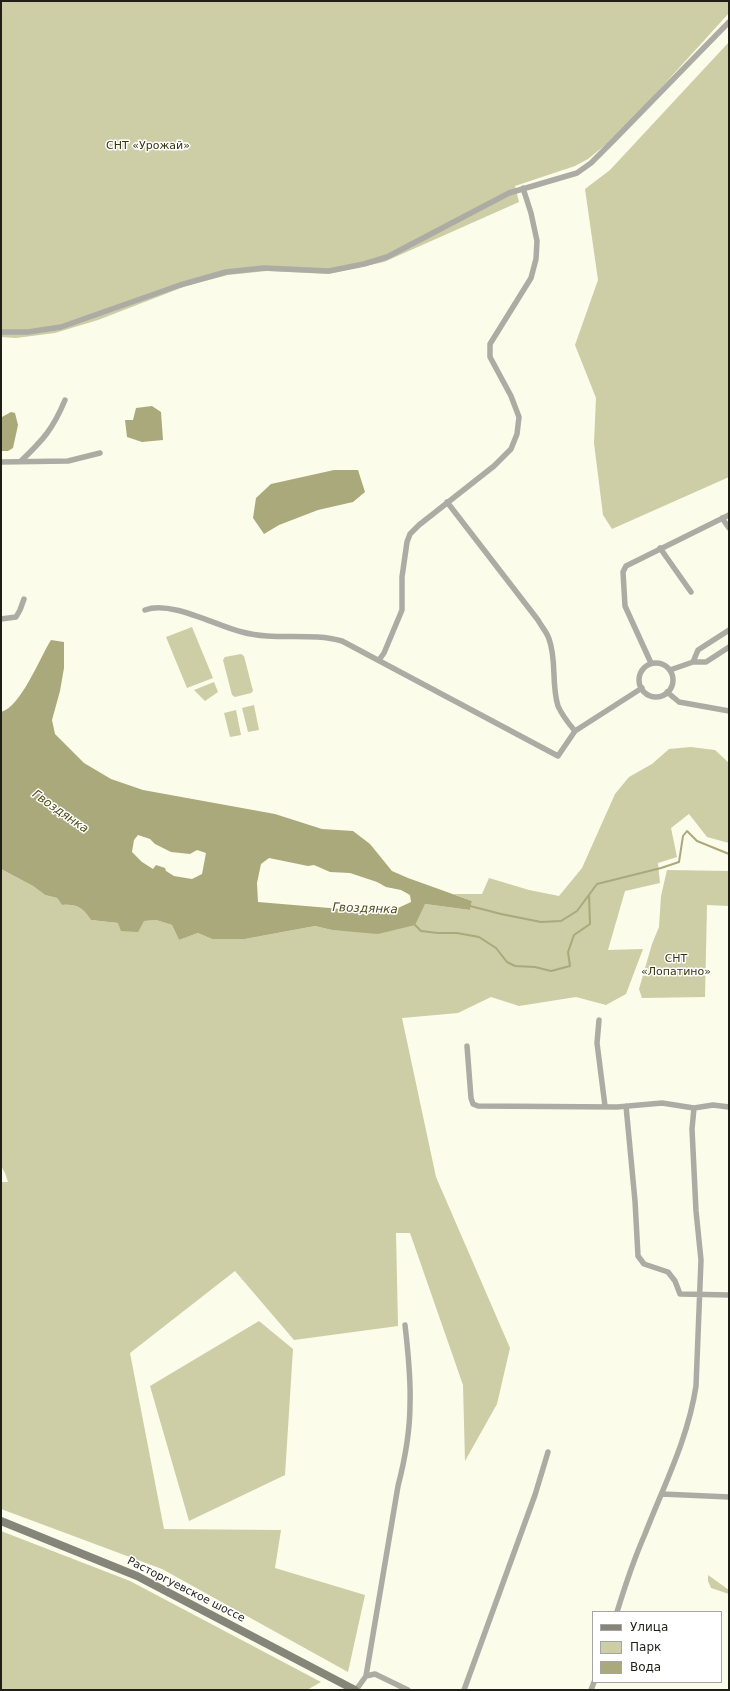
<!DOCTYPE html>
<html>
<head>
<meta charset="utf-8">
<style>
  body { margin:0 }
  #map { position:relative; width:730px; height:1691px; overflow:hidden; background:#fcfcea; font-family:"DejaVu Sans",sans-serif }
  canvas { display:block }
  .frame { position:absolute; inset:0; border:2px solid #1f1f18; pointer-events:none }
  .legend { position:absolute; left:592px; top:1611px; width:130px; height:72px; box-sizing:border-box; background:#fff; border:1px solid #a5a5a3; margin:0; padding:5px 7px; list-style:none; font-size:12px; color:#1f1f18 }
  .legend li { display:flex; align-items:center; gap:8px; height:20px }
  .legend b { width:20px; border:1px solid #a5a5a3 }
</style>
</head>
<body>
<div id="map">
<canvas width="730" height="1691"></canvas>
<div class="frame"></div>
<ul class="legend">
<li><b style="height:5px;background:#85857a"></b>Улица</li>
<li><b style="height:11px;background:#cdcda6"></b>Парк</li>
<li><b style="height:11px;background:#aaa97b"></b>Вода</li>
</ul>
</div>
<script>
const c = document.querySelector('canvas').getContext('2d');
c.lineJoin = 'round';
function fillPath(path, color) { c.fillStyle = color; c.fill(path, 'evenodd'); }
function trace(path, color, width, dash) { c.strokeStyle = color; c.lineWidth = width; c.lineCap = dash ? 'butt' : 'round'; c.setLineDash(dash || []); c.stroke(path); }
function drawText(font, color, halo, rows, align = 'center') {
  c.font = font + ' "DejaVu Sans",sans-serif'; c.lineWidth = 3; c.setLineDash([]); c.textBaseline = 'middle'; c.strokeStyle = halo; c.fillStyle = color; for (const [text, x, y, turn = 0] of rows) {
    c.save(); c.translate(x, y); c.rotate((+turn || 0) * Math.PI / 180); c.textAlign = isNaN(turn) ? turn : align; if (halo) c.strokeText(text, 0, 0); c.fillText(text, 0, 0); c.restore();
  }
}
fillPath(new Path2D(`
  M1,1h728v12l-109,120 -32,26 -13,7 -60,20 4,16 -135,60 -56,12 -61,-3 -39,4 -42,11 -88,34 -43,13 -39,5 -15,-1z
  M729,42v435l-117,52 -9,-14 -9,-72 2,-45 -21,-53 23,-65 -13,-91 25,-19z
  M192,627l21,51 -26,10 -21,-51z
  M241,654l3,2 9,35 -2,2 -16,4 -3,-2 -9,-35 2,-3z
  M214,682l4,10 -13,9 -11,-11z
  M254,705l5,25 -11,2 -6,-24z
  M236,710l5,25 -11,2 -6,-24z
  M691,747l24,3 14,13v80l-22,-6 -18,-23 -18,14 6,29 -19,6 2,20 -35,8 -17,59 35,-1 -17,45 -20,11 -30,-8 -57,9 -28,-9 -33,16 -56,5 34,159 74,171 -13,56 -32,57 -2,-76 -53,-152h-14l2,93 -104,14 -59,-69 -105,82 34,176 117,1 -6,38 90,27 -17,77 -186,-103 -161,-60v-327h7l-3,-9 -4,-7v-297l32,17 12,9 12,3 5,7c15,-1 20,2 29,15l27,3 38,-3 16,5 7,15 19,-7 14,6h33l70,-13 17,4 20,1 73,-27 45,6 2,-9 -19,-7h29l7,-16 40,12 30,6 23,-28 33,-74 14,-17 23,-13 17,-15z
  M667,870l62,1v35l-22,-1 -2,92 -63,1 -3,-9 13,-45 7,-17 2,-31z
  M259,1321l34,28 -8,126 -96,46 -39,-135z
  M1,1531l129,50 191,101 -14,8h-306z
  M708,1575l21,15v4l-18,-6 -3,-7z`), '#cdcda6');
fillPath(new Path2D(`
  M152,406l9,6 2,28 -21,2 -15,-5 -2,-17h8l3,-12z
  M11,412l4,1 3,12 -5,23 -5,3h-7v-32l1,-2z
  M334,470h24l7,22 -12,10 -35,8 -39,15 -15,9 -11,-16 3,-20 15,-14z
  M51,640l13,2v26l-4,23 -8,29 3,14 29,29 27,16 32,11 132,24 47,15 31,2 17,13 22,27 16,7 64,23 -2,9 -45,-6 -10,21 -37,9 -46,-4 -17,-4 -70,13h-33l-14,-6 -19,7 -7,-15 -16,-5 -12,1 -6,11 -17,-1 -3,-8 -27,-3c-9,-13 -14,-16 -29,-15l-5,-7 -12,-3 -12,-9 -32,-17v-157c20,-5 39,-55 50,-72zM138,835l12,4 5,5 16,8 19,2 7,-4 9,3 -4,21 -10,5 -18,-3 -8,-5 -1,-3 -9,-3 -3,4 -11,-7 -10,-10 2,-12zM269,858l39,8 6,-1 16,7 20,1 27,9 9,5 15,3 9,5 1,7 -13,6 -16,-1 -17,4 -107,-9 -1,-19 4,-19z`), '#aaa97b');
trace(new Path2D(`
  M470,906l31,8 40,8 20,-1 16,-10 20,-27 64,-16 18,-6 4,-26 4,-5 10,10 32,13
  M415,925l6,6 17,2h19l22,4 17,11 11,14 8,4 20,1 16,4 19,-5 -2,-14 6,-17 16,-11 -1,-29`), '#aaa97b', 2);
trace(new Path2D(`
  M1,332h27l33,-5 119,-42 46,-13 38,-4 65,3 35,-7 23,-7 122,-64 68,-20 14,-10 24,-24 114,-117
  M21,461c22,-21 32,-32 44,-61
  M1,462l67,-1 32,-8
  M447,502l91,118c3,6 9,12 11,19 8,21 2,45 9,67 4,9 11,18 17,25
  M722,518l7,10
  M660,548l31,44
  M145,610c26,-10 71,16 97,22 33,9 68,0 100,9l216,115 17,-25 67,-43
  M1,619l15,-2 4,-7 4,-11
  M379,660l5,-7 18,-43v-33l5,-35 3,-8 9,-9 75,-59 17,-17 6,-15 2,-17 -8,-21 -21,-39v-13l41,-66 5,-19 1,-18 -6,-28 -8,-25
  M693,662l5,-12 31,-20
  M651,663l-26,-57 -2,-34 3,-6 103,-51
  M639 680a17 17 0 1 1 34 0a17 17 0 1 1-34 0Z
  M670,670l23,-8h13l23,-15
  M667,692l12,10 50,9
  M599,1020l-2,23 8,63
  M467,1046l4,52 2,6 5,2 139,1 45,-4 32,5 19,-3 16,2
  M626,1106l9,95 3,55 6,8 24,8 7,9 5,13 49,1
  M662,1494l67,3
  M617,1612c8,-26 17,-53 28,-78 19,-49 43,-95 51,-148l5,-126 -5,-49 -4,-82 2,-21
  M366,1676l9,-2 33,16
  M356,1690l10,-14 32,-190c7,-27 12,-54 12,-82 1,-26 -2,-53 -5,-79
  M464,1690l71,-195 13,-43
  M591,1690l3,-8`), '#acaca4', 5.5);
trace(new Path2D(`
  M1,1521l136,55 218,114`), '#85857a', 8);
drawText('11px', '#36350f', '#fff', [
  ["СНТ «Урожай»",148,146],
  ["СНТ",676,959],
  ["«Лопатино»",676,972]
]);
drawText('11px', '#1f1f18', '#fff', [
  ["Расторгуевское шоссе",186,1590,27]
]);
drawText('italic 12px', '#4f4d16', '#fff', [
  ["Гвоздянка",60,812,35],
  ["Гвоздянка",365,909,2]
]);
</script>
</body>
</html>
